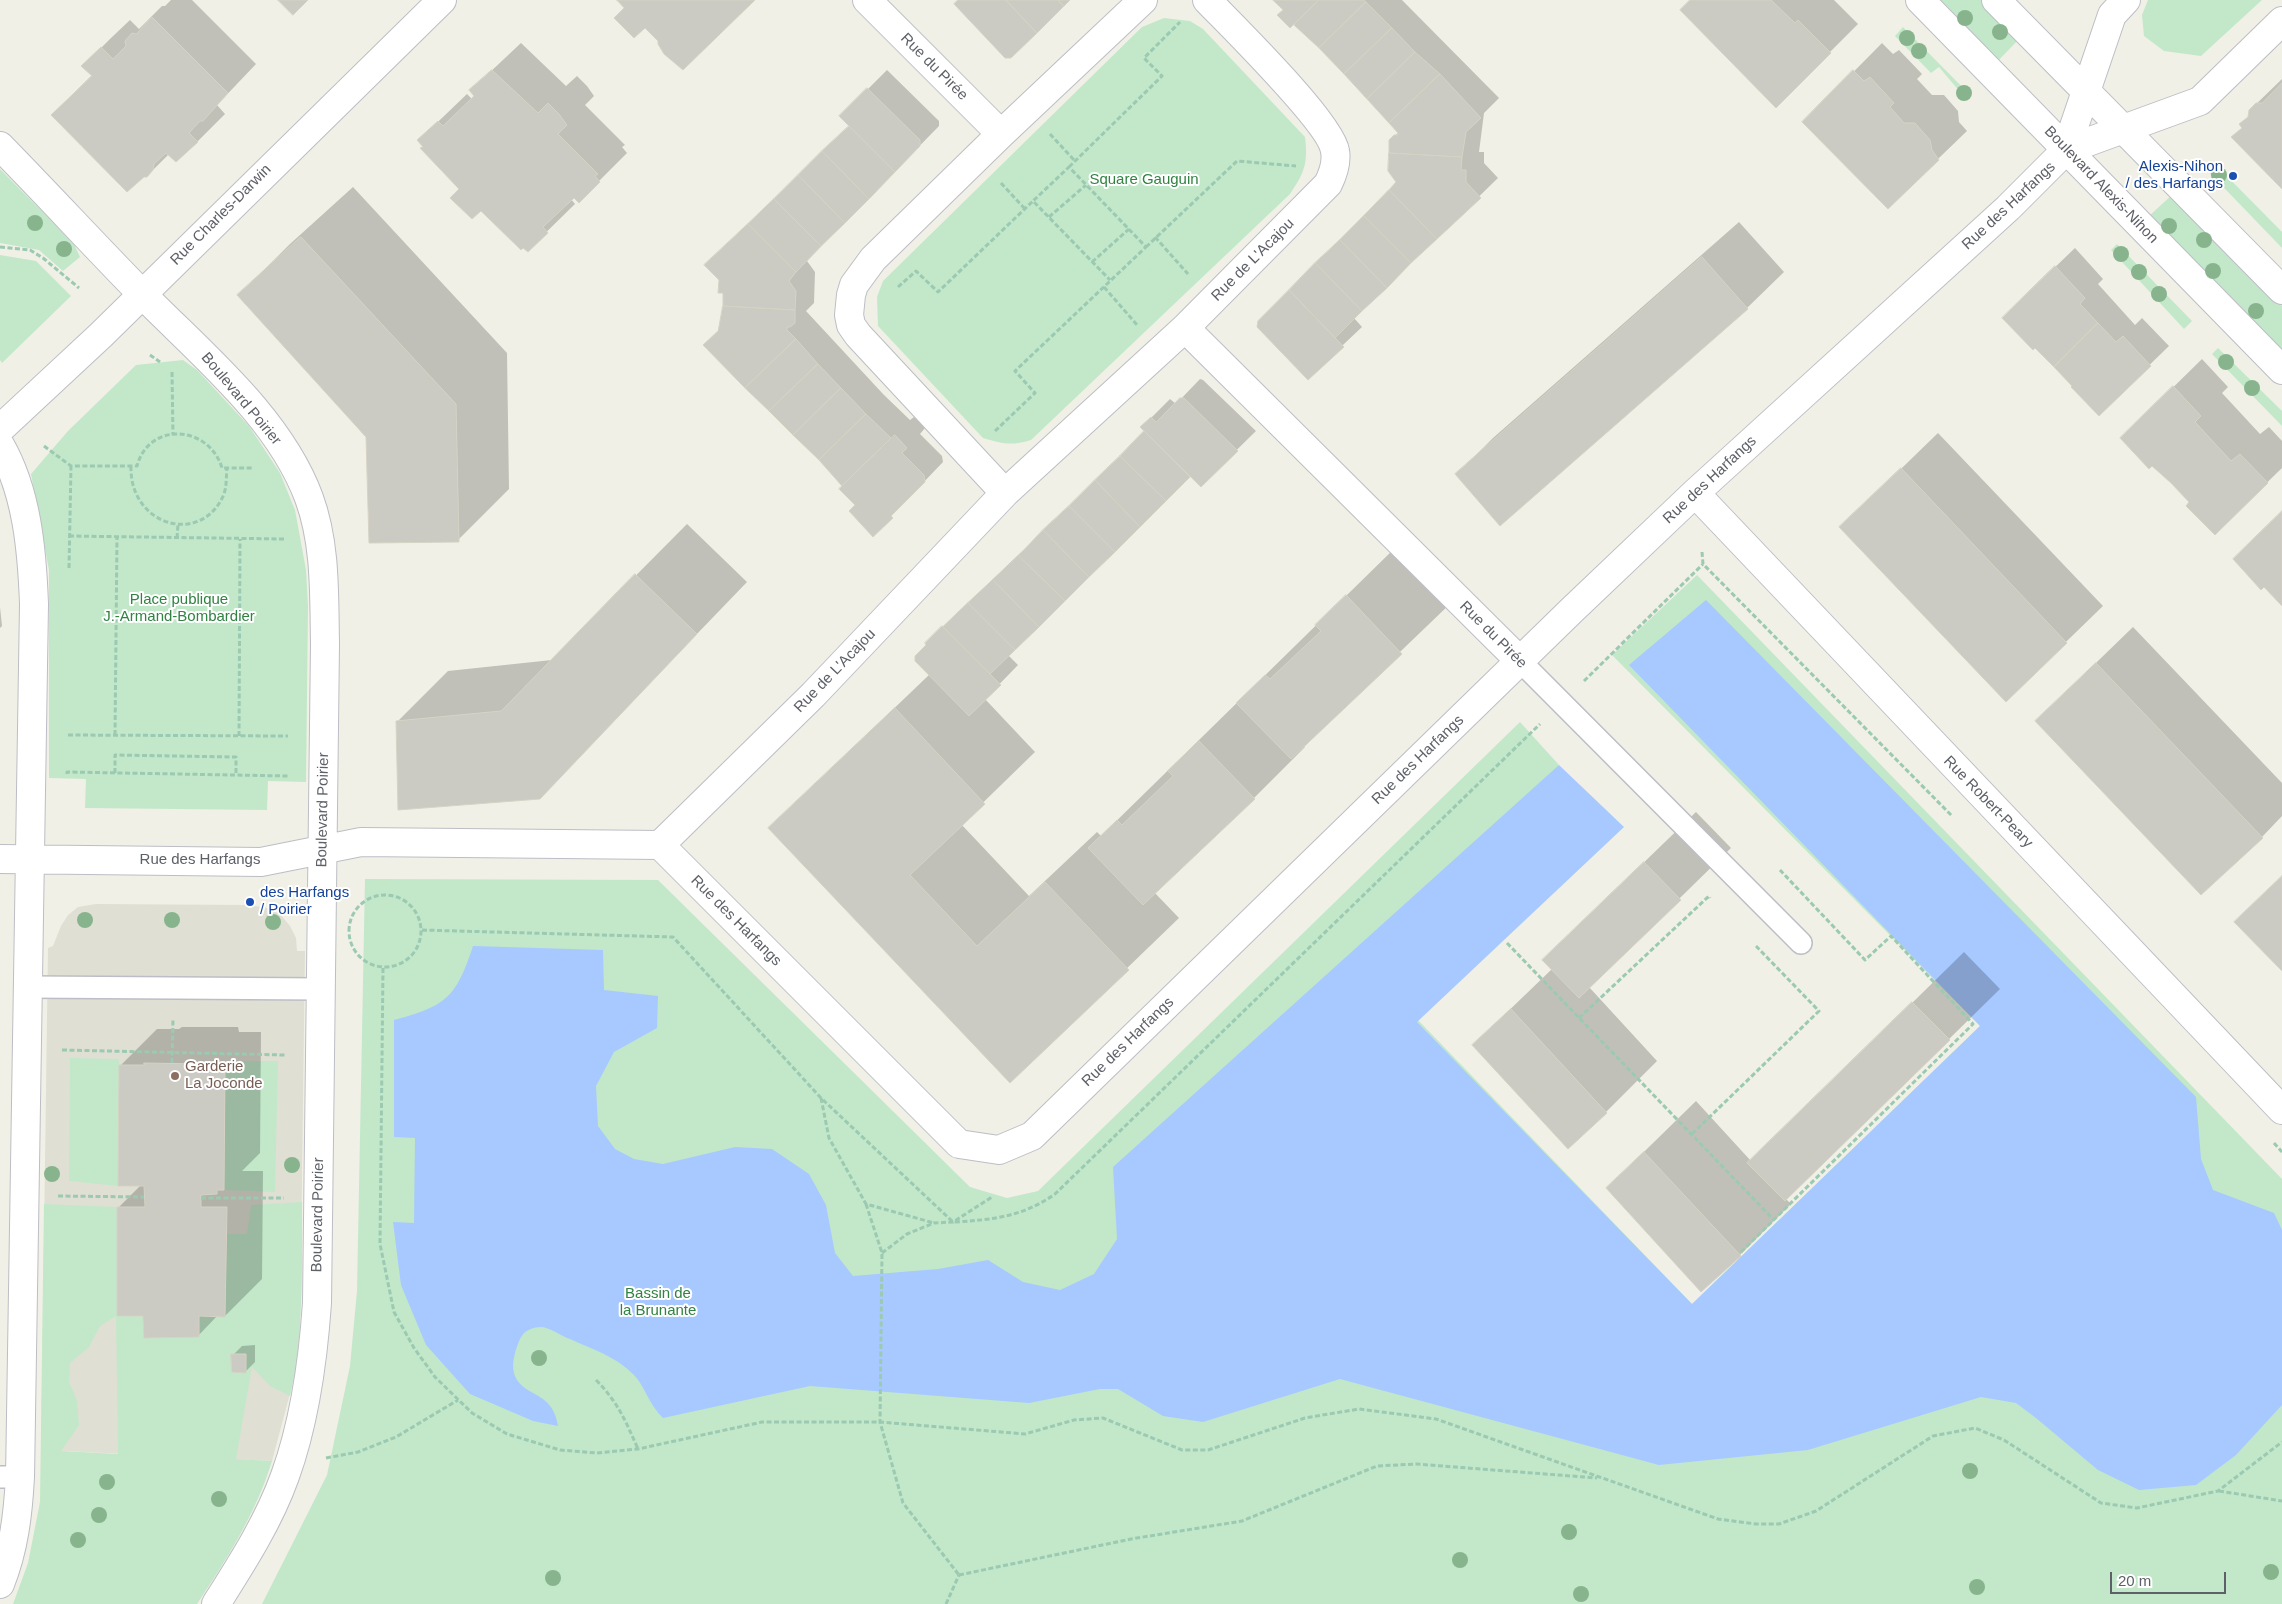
<!DOCTYPE html>
<html>
<head>
<meta charset="utf-8">
<style>
  body { margin:0 }
  #map { position:relative; width:2282px; height:1604px; overflow:hidden; background:#f0f0e6; font-family:Helvetica,sans-serif }
  canvas { display:block }
  .scale { position:absolute; left:2110px; top:1572px; width:116px; height:22px; box-sizing:border-box; border:2px solid #5d6067; border-top:0; padding-left:6px; font-size:15px; line-height:18px; white-space:nowrap; color:#5d6067; -webkit-text-stroke:4px #fff; paint-order:stroke }
</style>
</head>
<body>
<div id="map">
<canvas width="2282" height="1604"></canvas>
<div class="scale">20 m</div>
</div>
<script>
const c = document.querySelector('canvas').getContext('2d');
c.lineJoin = 'round';
function fillPath(path, color) { c.fillStyle = color; c.fill(path, 'evenodd'); }
function trace(path, color, width, dash) { c.strokeStyle = color; c.lineWidth = width; c.lineCap = dash ? 'butt' : 'round'; c.setLineDash(dash || []); c.stroke(path); }
function drawText(font, color, halo, rows, align = 'center') {
  c.font = font + ' Helvetica,sans-serif'; c.lineWidth = 4; c.setLineDash([]); c.textBaseline = 'middle'; c.strokeStyle = halo; c.fillStyle = color; for (const [text, x, y, turn = 0] of rows) {
    c.save(); c.translate(x, y); c.rotate((+turn || 0) * Math.PI / 180); c.textAlign = isNaN(turn) ? turn : align; if (halo) c.strokeText(text, 0, 0); c.fillText(text, 0, 0); c.restore();
  }
}
fillPath(new Path2D(`
  M96,904l148,1 20,2 16,7 10,12 6,12 1,13h8l-5,379 -4,41 -24,90 -231,-11 7,-502 5,-2 8,-20 7,-11 10,-8z`), '#e0dfd4');
fillPath(new Path2D(`
  M1934,0h49l37,38 -24,25z
  M2148,0h114l-61,56 -37,-5 -20,-15 -2,-21z
  M1164,18l26,3 13,8 102,108c3,26 0,35 -15,57l-259,246c-20,6 -28,4 -48,-2l-105,-112 -1,-29 6,-16 259,-254z
  M1903,27l67,68 -4,4 -27,-32 -8,6 -36,-37z
  M2212,161l70,71v16l-77,-80z
  M0,169l74,75 6,13 -17,14 -24,-21 -39,-7z
  M2173,194l109,112v48l-134,-137z
  M2117,244l75,77 -8,8 -73,-79z
  M0,255l36,6 35,35 -69,67 -2,-3z
  M2218,348l64,63v15l-70,-72z
  M183,360l14,10 52,56 31,47 15,37 11,60 2,36 -2,176 -38,-1 -1,29 -182,-2 1,-29 -37,-1v-208l-18,-96 37,-43 68,-66z
  M1697,575l585,604v425h-2020l65,-129 23,-109 7,-75 8,-412 293,1 312,307 37,11 31,-7 482,-469 39,43 -141,255 274,284 288,-278 -368,-371z
  M70,1058l49,1 -1,127 -49,-5z
  M225,1061h53l-3,131 -51,-2z
  M302,1202c0,65 2,131 -12,194l-20,-10 -18,-19 -16,92 36,2c-16,52 -45,98 -75,143h-184l15,-41 12,-61 4,-298 73,3v109h26l1,22 54,-1 1,-21 26,1 2,-83h20l4,-29zM116,1316l2,138 -57,-3 18,-26 -2,-25 -8,-18 1,-19 19,-16 11,-21z`), '#c2e8c9');
fillPath(new Path2D(`
  M1706,600l490,497 5,62 12,31 61,23 8,17v175l-46,50 -40,30 -57,5 -41,-20 -62,-52 -20,-15 -35,-6 -173,53 -149,15 -319,-86 -137,43 -40,-6 -45,-27h-18l-71,14 -219,-17 -147,32c-14,-13 -18,-32 -30,-44 -18,-18 -41,-25 -63,-35 -9,-3 -19,-11 -28,-12 -9,0 -18,3 -22,12 -4,9 -9,24 -6,34 7,25 39,16 44,53l-25,-5 -63,-27 -44,-49 -25,-60 -8,-63 21,1 1,-85 -21,-1v-117c52,-14 62,-22 79,-74l130,4 1,40 54,6 -1,32 -43,24 -18,34 2,40 17,23 19,10 29,5 72,-17 37,2 37,25 17,31 9,48 18,23 85,-7 50,-9 35,22 37,8 34,-16 23,-35 -4,-72 446,-402 65,62 -207,195 275,282 288,-278 -351,-361z`), '#a7c9ff');
fillPath(new Path2D(`
  M171,0h21l64,64 -39,41 8,9 -28,28 -28,12 -22,22 -95,-61 40,-40 -9,-9 28,-28 19,-18 9,9 23,-23h3z
  M1275,0h127l97,98 -15,15 -5,39h5v11l14,15 -144,140 8,9 -54,51 -49,-57 138,-139 -7,-42 9,-8 -79,-84 -26,-25z
  M1692,0h142l24,24 -82,82z
  M521,43l45,43 11,-10 10,10 7,10 -9,9 40,40 -3,2 5,6 -48,48 -5,-5 -3,3 4,5 -47,46 -68,-61 -41,-49 48,-46 5,5 4,-4 -5,-5z
  M1882,43l11,11 6,-4 23,24 -5,5 15,16h12l14,16 1,11 8,9 -79,76 -84,-85z
  M887,70l52,51v5l-132,135 8,11 -1,31 -8,8 78,84 26,25 4,-3 11,11 -5,6 22,22 1,6 -70,73 -29,-50 -139,-140 15,-15 5,-38 -5,-12 5,-34 125,-120 -9,-10z
  M2282,79v109l-50,-51 11,-10 7,-11v-6z
  M353,187l154,166 2,136 -51,51 -219,-245 51,-51z
  M1739,222l45,50 -37,36 -290,166 36,-36z
  M2075,248l28,31 -5,5 37,41 7,-7 27,28 -70,68 -25,-28 -52,-87z
  M2202,359l26,28 -6,6 38,41 9,-7 13,14v27l-67,65 -43,-51 -22,-72z
  M1200,379l3,1 53,51 -55,54 -11,-10 -182,180 10,10 -33,34 50,53 -74,72 68,72 68,-64 4,4 297,-291 54,57 -149,143 2,2 -51,51 -100,94 25,26 -169,163 -241,-253 161,-154 -4,-31 202,-193 18,-19 -4,-4 28,-28 6,5z
  M1938,433l165,173 -97,94 -165,-173z
  M687,524l60,58 -208,216 -142,-76 51,-51 104,-11z
  M0,607l2,19 -2,2z
  M2133,627l149,156v33l-20,21 -226,-116z
  M1696,812l35,36 -142,139 68,74 -51,51 -133,-67 79,-76 -9,-9z
  M1964,952l36,37 -214,210 5,5 -51,51 -133,-67 89,-87 55,60z
  M182,1027h56l1,5h22l-1,121 -18,18h21l-1,108 -37,37 -7,-1 -20,21 -53,-21 -26,-108 22,-22 -21,-119 37,-37h22z
  M255,1345v17l-9,9 -13,-16 9,-9z`), '#0003');
const building = new Path2D(`
  M278,0h30l-15,15z
  M617,0h138l-72,70 -19,-16 -6,-10v-3l-13,-13 -11,10 -20,-20 10,-10z
  M958,0h48l31,33 -26,25h-6l-51,-54z
  M1006,0h52l6,6 -27,27z
  M1058,0h12l-6,6z
  M1273,0h46l-29,28 -13,-13 6,-5z
  M1319,0h45l2,2 -47,46 -25,-23z
  M1690,0h81l24,23 3,-3 33,33 -55,55 -96,-98z
  M1366,2l26,26 -48,46 -25,-26z
  M152,17l76,76 -25,28h-3l-11,12 9,9 -22,20 -10,-9 -12,11 -1,6 -6,7h-3l-17,15 -76,-77 41,-39 -11,-10 20,-19 12,12 13,-13 -1,-5 7,-8 4,1z
  M1392,28l23,24 -48,47 -23,-25z
  M1415,52l25,22 -51,49 -22,-24z
  M492,70l46,43 10,-10 11,11 8,11 -9,9 40,40 -3,2 5,6 -21,21 -5,-5 -31,29 5,6 -20,19 -5,-4 -2,2 -40,-39 -9,8 -22,-21 9,-9 -39,-41 3,-1 -6,-7 21,-19 5,5 31,-30 -5,-6z
  M1853,70l11,11 6,-4 24,26 -4,4 14,16h11l15,17 2,10 7,10 -51,49 -86,-87z
  M1440,74l41,44 -15,14 -4,25 -73,-4v-13l5,-5h4v-2l-9,-10z
  M2282,83v106l-51,-52 11,-9 -3,-4 9,-7 1,-7 7,-7h6z
  M867,88l53,52v6l-25,26 -56,-56z
  M849,126l46,46 -26,27 -47,-48z
  M822,151l47,48 -24,24 -47,-48z
  M1389,153l73,4 -1,13h5v12l15,16 -44,41 -48,-49 7,-8 -8,-11z
  M798,175l47,48 -24,23 -47,-47z
  M1389,190l48,49 -26,24 -47,-47z
  M774,199l47,47 -25,26 -48,-48z
  M1364,216l47,47 -24,25 -47,-48z
  M748,224l48,48 -7,9 7,10 -1,19 -72,-4v-13h-5l1,-13 -15,-15z
  M301,237l155,167 3,138 -90,1 -3,-106 -129,-142z
  M1340,240l47,48 -25,23 -47,-48z
  M1702,257l46,52 -248,217 -45,-52z
  M1315,263l47,48 -27,27 -46,-48z
  M2055,266l30,32 -5,6 18,19 -44,44 -19,-19 -2,2 -31,-32z
  M1289,290l55,57 -36,33 -51,-53 1,-6z
  M723,306l72,4v13l-5,4h-3v3l9,9 -51,49 -42,-43 15,-14z
  M2098,323l18,19 7,-6 28,30 -52,50 -28,-29 1,-1 -18,-19z
  M796,339l22,25 -49,47 -24,-23z
  M818,364l23,24 -48,47 -24,-24z
  M2173,386l28,30 -6,6 36,39 9,-7 28,29 -53,52 -29,-29 3,-4 -18,-19 -19,-17 -3,3 -29,-31z
  M841,388l25,26 -47,46 -26,-25z
  M1180,398h4l54,53 -37,36 -61,-60 11,-10 5,5z
  M866,414l25,24 -49,48 -23,-26z
  M1144,431l46,46 -24,24 -46,-45z
  M895,435l12,13 -5,5 22,22 1,7 -34,34 2,2 -20,19 -24,-26 6,-6 -16,-16z
  M1120,456l46,45 -26,26 -45,-47z
  M1901,468l166,175 -61,59 -167,-175z
  M1095,480l45,47 -25,25 -46,-46z
  M1069,506l46,46 -26,25 -46,-47z
  M2282,511v95l-18,-19 -3,3 -28,-31z
  M1043,530l46,47 -24,24 -46,-45z
  M1019,556l46,45 -26,26 -46,-47z
  M635,574l62,60 -157,165 -142,11 -2,-89 105,-10z
  M993,580l46,47 -24,23 -47,-47z
  M1346,595l56,59 -111,105 -55,-56 29,-28 5,4 51,-48 -6,-6z
  M968,603l47,47 -25,24 -47,-47z
  M942,626l59,59 -32,31 -54,-55v-5l11,-11 -1,-2z
  M2096,663l167,175 -62,57 -166,-174z
  M895,708l90,96 -75,71 67,71 68,-64 84,88 -119,113 -242,-255z
  M1199,741l56,58 -112,106 -55,-57 29,-28 5,5 51,-49 -5,-5z
  M1644,862l37,38 -102,98 -37,-38z
  M2282,876v95l-48,-49z
  M1912,1002l38,38 -165,161 -38,-38z
  M1511,1009l96,104 -39,36 -96,-104z
  M144,1063l58,1v4h23l-1,122h-7v4l-16,1v12h26l-2,110 -26,-1v21l-55,1 -1,-22h-26v-109h28l-1,-21h-26l1,-121h25z
  M1644,1152l97,104 -40,36 -95,-104z
  M231,1354h15v19l-14,-1z`);
fillPath(building, '#cbcac3');
trace(building, '#d5d3c4', 1);
const lane = new Path2D(`
  M1520,661l281,282
  M28,987l293,2
  M0,1477h20`);
const street = new Path2D(`
  M867,0l134,134
  M1920,0l362,370
  M1996,0l286,290
  M0,146c48,49 94,99 142,148 59,60 137,123 167,204 17,46 15,97 16,146l-8,659c-4,58 -12,118 -32,173 -16,45 -43,87 -69,128
  M2066,150l46,-135 14,-15
  M1185,328l335,333
  M0,429l101,-94 341,-335
  M0,445c27,47 32,105 34,159l-14,873c-2,37 -6,72 -20,107
  M1005,493l-147,-158 -7,-10 -2,-10 2,-20 3,-10 19,-26 128,-125 142,-134
  M1695,493l587,617
  M660,845l153,-150 192,-202 180,-165 143,-144c5,-10 9,-22 7,-33 -4,-28 -104,-126 -128,-151
  M0,859l261,3 100,-20 299,3 299,299 40,6 33,-14 540,-526 123,-117 313,-285 58,-58 134,-49 82,-80`);
trace(lane, '#bdbec5', 24);
trace(street, '#bdbec5', 30);
trace(new Path2D(`
  M1050,134l25,27
  M1069,167l93,-91 -18,-18 36,-36
  M1001,183l24,26
  M1049,217l37,-32
  M1155,237l33,37
  M0,247l30,3 13,8 36,30
  M1146,247l91,-86 59,5
  M1092,262l37,-33
  M898,287l18,-16 22,21 95,-91
  M1104,287l34,39
  M150,355l10,7
  M172,372l1,63
  M995,431l40,-38 -20,-22 131,-124 -77,-80 -36,34 77,79
  M44,446l27,20h66c12,-45 72,-41 85,2h32
  M131,466c-2,60 71,81 93,28 3,-9 2,-18 3,-27
  M69,536l216,3
  M177,538l1,-14
  M1702,552l1,12 249,252
  M69,568l2,-102
  M1584,681l119,-117
  M68,735l220,1
  M115,735l2,-198
  M239,736l1,-197
  M115,773v-18l121,2v17
  M67,774v-2l221,4
  M349 931a36 36 0 1 1 72 0a36 36 0 1 1-72 0Z
  M422,930l251,7 148,161 132,124c39,-2 69,-5 102,-28l485,-470
  M1507,943l267,277
  M383,968l-3,276 14,68 20,36 21,29 37,36 35,21 53,16 37,3 41,-4 124,-27h118l145,12 49,-14 29,-2 79,32h26l97,-32 54,-9 77,10 282,100 38,5h23l37,-13 117,-75 42,-8 29,12 97,63 36,5 81,-17 64,-49
  M1579,1018l130,-122 1,2
  M62,1050l223,5
  M172,1063l1,-45
  M821,1098l8,40 37,66 68,19
  M1692,1134l127,-123 -63,-65
  M2274,1143l8,9
  M58,1196l86,1
  M201,1198h83
  M866,1204l16,49 -2,169 23,81 56,72
  M1741,1252l232,-228 -82,-88 -26,24 -85,-90
  M882,1253l25,-19 27,-11 19,-1 39,-25
  M596,1380c22,22 30,42 42,69
  M326,1458l32,-6 38,-15 62,-37
  M2219,1491l63,10
  M959,1575l172,-36 111,-18 135,-55 39,-2 181,14
  M946,1604l13,-29`), '#9bc9b1', 3, [5, 2.5]);
trace(lane, '#fff', 21);
trace(street, '#fff', 28);
c.fillStyle = '#87b48c';
for (const [x, y] of [
  [1965,18],
  [2000,32],
  [1907,38],
  [1919,51],
  [1964,93],
  [2219,175],
  [35,223],
  [2169,226],
  [2204,240],
  [64,249],
  [2121,254],
  [2213,271],
  [2139,272],
  [2159,294],
  [2256,311],
  [2226,362],
  [2252,388],
  [85,920],
  [172,920],
  [273,922],
  [292,1165],
  [52,1174],
  [539,1358],
  [1970,1471],
  [107,1482],
  [219,1499],
  [99,1515],
  [1569,1532],
  [78,1540],
  [1460,1560],
  [2271,1572],
  [553,1578],
  [1977,1587],
  [1581,1594]
]) { c.beginPath(); c.arc(x, y, 8, 0, 2 * Math.PI); c.fill(); }
for (const [x, y, r, color] of [
  [2233,176,5,"#1a4fb4"],
  [250,902,5,"#1a4fb4"],
  [175,1076,5,"#8d6e63"]
]) { const dot = new Path2D(); dot.arc(x, y, r, 0, 2 * Math.PI); c.fillStyle = color; c.fill(dot); trace(dot, '#fff', 2); }
drawText('15px', '#5d6067', '#fff', [
  ["Rue du Pirée",934,67,45],
  ["Boulevard Alexis-Nihon",2101,185,46],
  ["Rue des Harfangs",2009,206,-43],
  ["Rue Charles-Darwin",221,215,-45],
  ["Rue de L'Acajou",1253,260,-45],
  ["Boulevard Poirier",241,399,50],
  ["Rue des Harfangs",1710,480,-43],
  ["Rue du Pirée",1493,635,45],
  ["Rue de L'Acajou",835,671,-46],
  ["Rue des Harfangs",1418,760,-44],
  ["Rue Robert-Peary",1988,802,46],
  ["Boulevard Poirier",323,810,-89],
  ["Rue des Harfangs",200,860],
  ["Rue des Harfangs",736,921,45],
  ["Rue des Harfangs",1128,1042,-44],
  ["Boulevard Poirier",318,1215,-89]
]);
drawText('15px', '#164399', '#fff', [
  ["Alexis-Nihon",2223,167],
  ["/ des Harfangs",2223,184],
  ["des Harfangs",260,893,"left"],
  ["/ Poirier",260,910,"left"]
], 'right');
drawText('15px', '#318243', '#fff', [
  ["Square Gauguin",1144,180],
  ["Place publique",179,600],
  ["J.-Armand-Bombardier",179,617],
  ["Bassin de",658,1294],
  ["la Brunante",658,1311]
]);
drawText('15px', '#785e54', '#fff', [
  ["Garderie",185,1067],
  ["La Joconde",185,1084]
], 'left');
</script>
</body>
</html>
